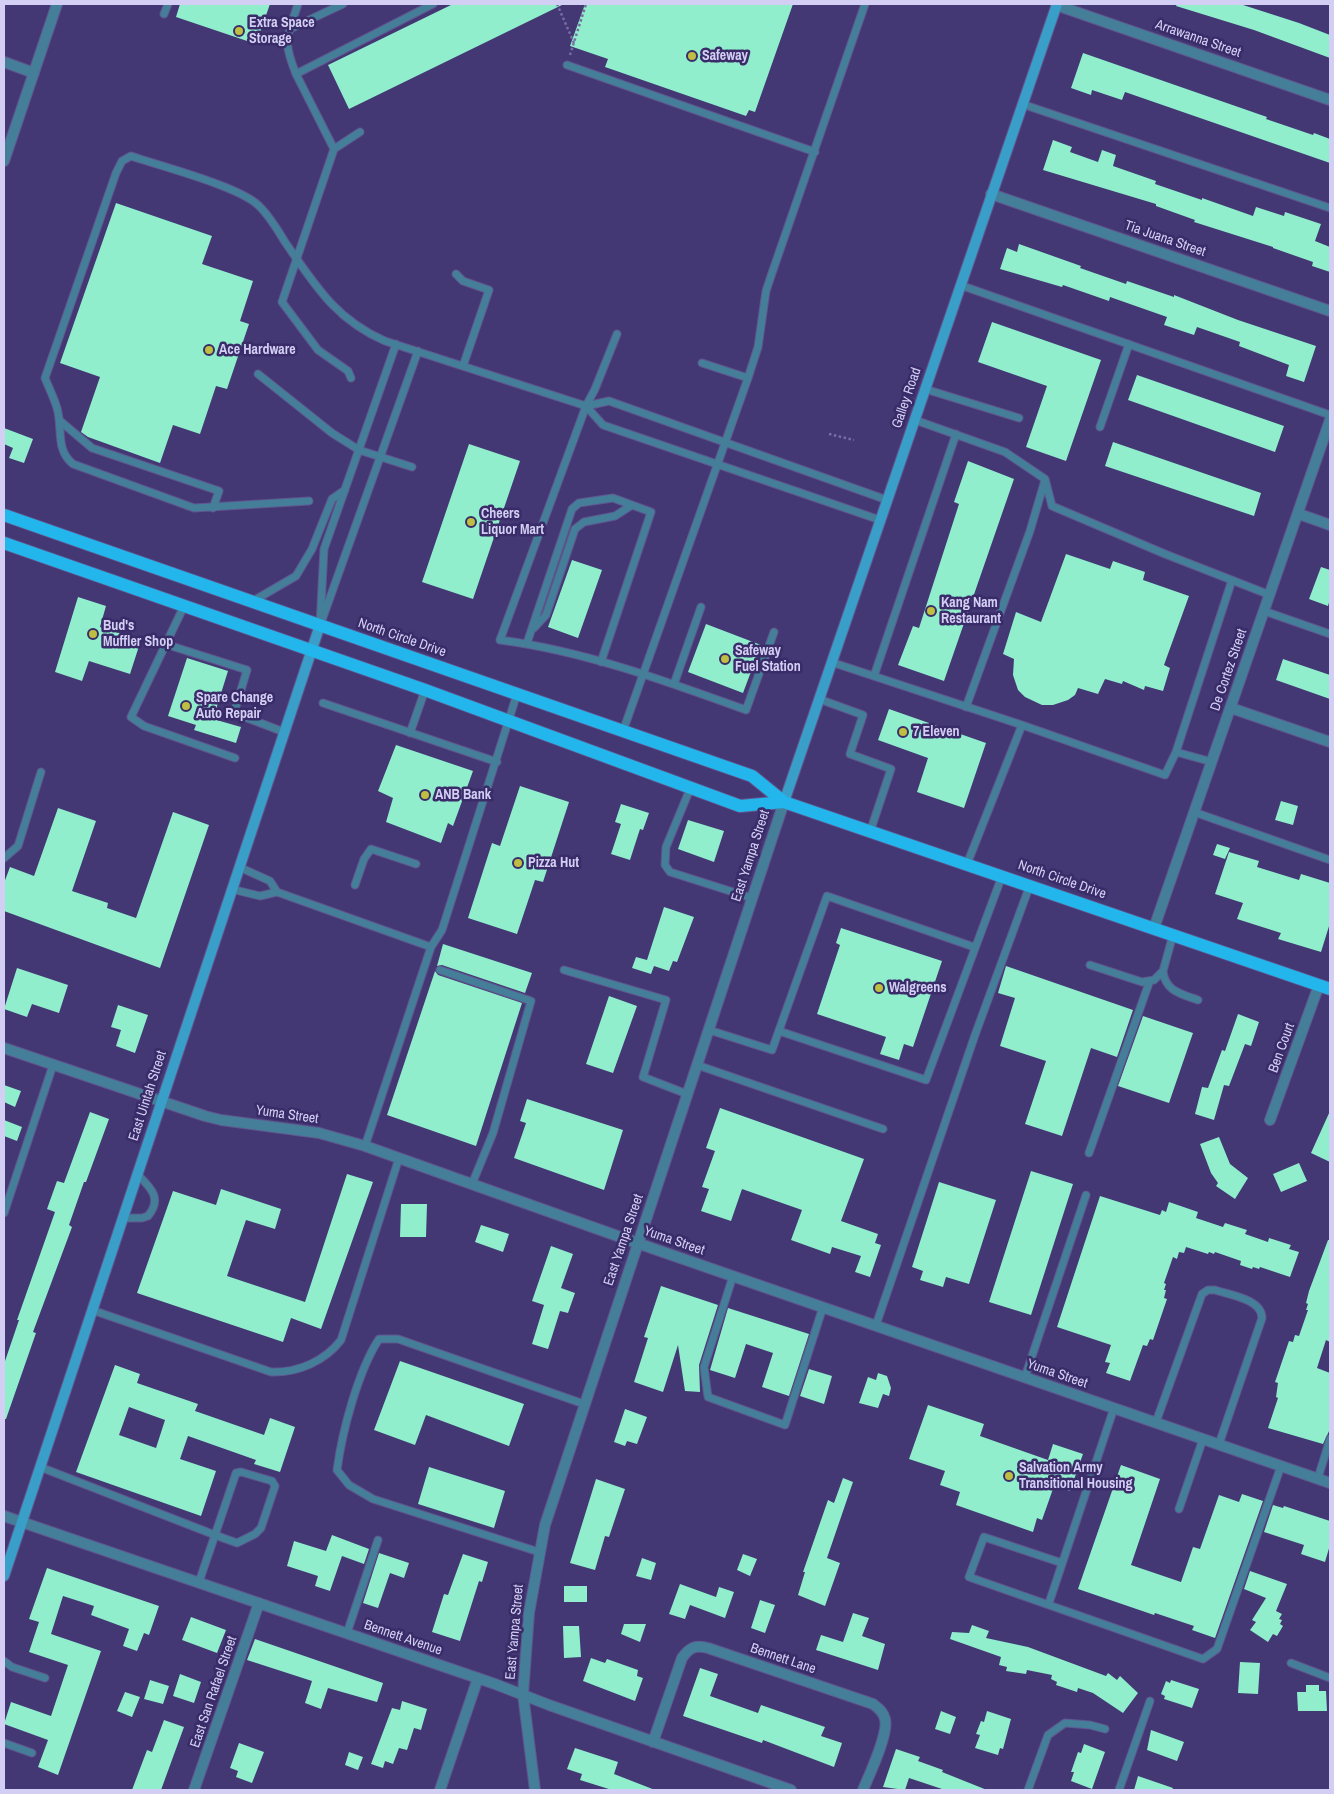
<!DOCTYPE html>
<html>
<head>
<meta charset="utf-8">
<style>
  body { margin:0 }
  #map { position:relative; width:1334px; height:1794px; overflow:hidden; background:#433774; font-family:"Archivo Narrow",sans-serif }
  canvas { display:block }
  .frame { position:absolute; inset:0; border:5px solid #d3cff4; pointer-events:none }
</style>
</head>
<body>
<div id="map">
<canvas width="1334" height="1794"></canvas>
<div class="frame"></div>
</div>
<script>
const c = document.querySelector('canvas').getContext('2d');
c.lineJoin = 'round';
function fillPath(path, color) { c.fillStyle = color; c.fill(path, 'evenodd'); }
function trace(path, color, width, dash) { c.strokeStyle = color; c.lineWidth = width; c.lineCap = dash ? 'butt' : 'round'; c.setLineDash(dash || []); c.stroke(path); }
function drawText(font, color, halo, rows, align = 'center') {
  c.font = font + ' "Archivo Narrow",sans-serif'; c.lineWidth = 5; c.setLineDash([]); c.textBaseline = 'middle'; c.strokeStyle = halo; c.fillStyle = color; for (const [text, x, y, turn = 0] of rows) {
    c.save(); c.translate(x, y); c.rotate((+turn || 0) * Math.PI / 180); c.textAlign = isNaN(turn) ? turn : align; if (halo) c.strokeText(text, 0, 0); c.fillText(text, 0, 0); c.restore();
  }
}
fillPath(new Path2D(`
  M180,4h90l-14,40 -80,-27z
  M453,4h111l-215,105 -21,-44z
  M585,4h208l-38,108 -6,-2 -3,6 -141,-49 3,-8 -38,-13z
  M1177,4h63l59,19 31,12v23l-76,-28 -78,-24z
  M1083,53l184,64 -1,2 47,16 1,-2 16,6v24l-205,-71 -3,8 -30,-10 -1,5 -20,-7z
  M1053,140l19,7 -2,5 28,10 4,-12 14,5 -3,11 43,15 -1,3 47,16v-2l51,18 3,-9 28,9 1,-4 36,12 -6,17 15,6v25l-18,-6 1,-4 -40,-14v-1l-79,-25 1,-2 -39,-14v-2l-113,-34z
  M116,203l96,33 -10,28 51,17 -13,40 9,3 -22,65 -11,-3 -16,48 -27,-9 -13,38 -72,-26 -7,-5 19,-55 -40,-14z
  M1019,244l62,22 -1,2 46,16 1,-3 47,16v-2l64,25 78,26 -12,36 -18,-6 3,-11 -50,-19 1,-4 -43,-15 -3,8 -30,-10 3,-8 -57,-20 -1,4 -46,-16 -1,2 -62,-18 7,-21 10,4z
  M992,322l109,38 -35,101 -40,-14 21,-61 -69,-24z
  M1137,375l147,51 -9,26 -147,-52z
  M4,428l29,11 -9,24 -15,-5 4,-10 -9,-4z
  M1113,442l148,51 -7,23 -149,-50z
  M469,444l51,17 -47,138 -51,-17z
  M968,461l46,18 -70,202 -46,-16 15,-39 6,2 40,-124 -5,-2z
  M1066,554l44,15 3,-8 32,11 -2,8 46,16 -25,69 6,3 -7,23 -18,-5 -1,4 -21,-9 -1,3 -17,-5 -7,15 -20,-6 -3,7 -7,5 -15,5h-11l-17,-8 -7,-7 -5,-15 1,-16 -11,-5 13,-42 25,10z
  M572,560l30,10 -24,68 -30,-11z
  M1321,567l9,3v29l-2,7 -19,-7z
  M78,597l28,9 -6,21 41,13 -11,34 -41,-13 -7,20 -27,-9z
  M706,624l55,21 -18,48 -55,-21z
  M187,658l41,13 -15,48 28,8 -5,16 -42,-13 2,-5 -28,-9z
  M1283,659l47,16v24l-54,-19z
  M889,709l97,34 -22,65 -47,-16 11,-34 -50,-18z
  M396,745l77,26 -20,55 -5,-3 -7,20 -55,-21 7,-24 -15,-7z
  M520,786l49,16 -26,80 -8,-2 -18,54 -49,-16 24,-75 8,3z
  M1281,801l17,5 -5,19 -18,-5z
  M621,804l28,9 -6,17 -3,-1 -10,31 -19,-6 10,-30 -6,-2z
  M58,808l38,13 -24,70 36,12 -1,5 29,10 37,-106 36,13 -49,143 -156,-57v-28l6,-16 24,9z
  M688,820l36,11 -10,31 -36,-13z
  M1217,844l13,4 -5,11 -12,-4z
  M1229,852l30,9 -2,6 42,13 2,-6 29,9v40l-9,29 -43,-13 3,-6 -44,-14 6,-16 -28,-9z
  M664,907l30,10 -17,45 -4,-1 -4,10 -15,-5 -3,8 -19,-6 4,-11 11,3z
  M841,928l101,33 -29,86 -9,-3 -5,16 -19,-6 6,-17 -69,-23 23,-69 -4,-2z
  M443,944l89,29 -7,20 -83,-28 -5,1z
  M1006,966l127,44 -16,47 -26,-9 -29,88 -37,-12 21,-63 -46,-15 15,-48 -17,-5z
  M17,968l51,17 -9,28 -27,-9 -5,13 -23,-8z
  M435,971l3,4 84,28 -46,143 -89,-31z
  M609,996l28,10 -24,67 -27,-9z
  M118,1005l30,10 -13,38 -19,-7 5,-16 -10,-3z
  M1238,1014l21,8 -8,24 -6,-2 -16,42 -5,-1 -10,35 -19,-6 7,-27 6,1 14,-38 3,1z
  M1143,1016l50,17 -24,70 -51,-17z
  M4,1085l17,6 -6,16 -11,-5z
  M527,1099l96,31 -19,60 -90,-32 12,-35 -6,-2z
  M720,1108l144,51 -23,62 37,13 -3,9 6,2 -11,32 -15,-5 6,-16 -29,-9 -2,7 -39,-14 11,-30 -60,-21 -11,32 -30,-10 8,-22 -7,-2 13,-36 -9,-3z
  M1330,1111v51l-19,-9z
  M90,1112l19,7 -23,63h-2l-15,43 3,2 -39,105 3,1 -30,86h-2v-55l15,-44h-2l38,-108 -8,-3 10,-28 7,2z
  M4,1120l18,7 -5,14 -13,-5z
  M1219,1137l11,27 18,14 -13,21 -19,-13 2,-3 -7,-10 -11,-29z
  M1299,1163l8,18 -26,11 -8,-18z
  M1031,1171l42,13 -42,131 -42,-13z
  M347,1174l26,8 -52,147 -30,-11 -8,24 -146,-49 36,-102 43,14 5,-16 60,20 -6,20 -29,-9 -19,56 78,26z
  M939,1182l57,18 -27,84 -23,-7 -3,10 -23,-7 3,-9 -11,-4z
  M1100,1196l60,19 2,-5 4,2 3,-10 29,10 -2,6 27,9 2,-4 22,7 -2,4 23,8 1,-4 22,7 -2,4 10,3 -9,25 -30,-10 -1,2 -6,-2 -1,2 -12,-4 1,-4 -26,-9 -1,2 -5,-2 -1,2 -22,-7 -2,6 -5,-1 -2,7 -4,-2 -9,26 2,1 -2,6h2l-2,8 3,1 -14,41 -3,-1 -3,7 -4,-1 -13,36 -24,-8 4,-10 -5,-1 6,-17 -54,-18z
  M401,1204h26l-1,33h-26z
  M481,1225l28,9 -6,18 -28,-10z
  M1328,1240h2v102l-4,-2 -9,28 13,5v56l-7,15 -55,-16 10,-30 -2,-1 2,-14 -3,-1 14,-41 4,1 2,-7 4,1 9,-26h-2l2,-6 -2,-1 3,-12z
  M551,1246l22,8 -12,34 14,5 -7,20 -8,-2 -12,38 -16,-5 12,-39 -12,-4z
  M661,1286l57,19 -19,60 1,27 -15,-1 -7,-46 -15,47 -29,-10 14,-44 -4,-1z
  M728,1308l81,26 -20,62 -27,-9 11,-34 -27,-9 -11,34 -25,-8z
  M400,1361l124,43 -15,42 -83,-31 -11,30 -41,-15z
  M115,1365l25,9 -3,9 61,21 -3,7 69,24 6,-17 25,9 -15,45 -26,-8 2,-4 -68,-24 -8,23 36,12 -15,45 -125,-44zM129,1407l36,13 -9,28 -37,-13z
  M809,1369l23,7 -8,28 -24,-8z
  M878,1373l9,3 4,12 -2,8 -6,-2 -5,14 -19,-5 9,-26 8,3z
  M928,1405l56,19 -4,12 68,24 5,-16 30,10 -13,37 -16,-5 -12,34 -5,-2 -4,14 -77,-27 4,-13 -20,-7 5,-14 -36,-12z
  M625,1409l22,8 -10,27 -10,-3 -2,5 -11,-4z
  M1121,1465l39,14 -29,86 50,17 12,-35 7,2 19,-54 20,7 3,-8 21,7 -48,137 -23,-8 2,-4 -39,-13 -1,2 -76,-26z
  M429,1467l76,24 -11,37 -76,-24z
  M843,1478l10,4 -26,76 13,5 -15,43 -27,-11 7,-23h-2l25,-72 6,3z
  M596,1479l29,10 -16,48 -4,-1 -10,34 -25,-7z
  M1273,1505l10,3 1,-2 46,15v24l-5,17 -24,-8 3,-9 -40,-13z
  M332,1535l37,14 -5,15 -22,-8 -12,35 -15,-5 3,-10 -31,-10 7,-25 32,10z
  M379,1553l30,10 -5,15 -14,-5 -12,35 -15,-5z
  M463,1554l25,8 -6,20 -3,-1 -19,60 -28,-9 12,-38 4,1z
  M743,1554l14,5 -7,17 -13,-6z
  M642,1558l14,5 -5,17 -15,-4z
  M47,1568l112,38 -10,29 -5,-2 -7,18 -14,-5 6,-17 -38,-14 3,-9 -31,-10 -12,38 50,17 -43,124 -20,-8 10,-27 -44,-16 7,-22 40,14 17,-51 -39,-13 10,-30 -10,-3z
  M1250,1571l37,13 -11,27 6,3 -3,5 3,1 -2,4 3,2 -6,10 -4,-2 -5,8 -18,-12 6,-8 -4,-2 14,-22 -22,-9z
  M680,1584l36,13 3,-10 15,5 -9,26 -35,-13 -5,14 -16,-5z
  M564,1586h23v16h-23z
  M760,1600l15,5 -10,28 -14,-5z
  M853,1613l16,5 -7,18 23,8 -7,26 -62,-20 5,-15 22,7z
  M191,1617l35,13 -9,23 -35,-13z
  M624,1624h22l-6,18 -19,-8z
  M972,1625l17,6 -3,7 42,9 78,29 2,-3 9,7 3,-4 18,17 -15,20 -30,-20 -15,-5 -1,4 -21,-7 1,-3 -6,-3 1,-4 -25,-5 -1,4 -20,-3 1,-4 -8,-2 2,-8 -51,-18 2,-7 17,1z
  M563,1626h16l2,31 -17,1z
  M255,1639l128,44 -6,19 -49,-14 -7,21 -16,-6 7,-22 -65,-21z
  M591,1658l14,5 2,-4 31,11 -1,6 6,2 -8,23 -52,-20z
  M1240,1662l20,1 -2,31 -20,-1z
  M700,1668l18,6 -8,22 48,17 3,-8 64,22 -4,9 21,7 -8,24 -71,-27 -1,3 -79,-27z
  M180,1674l21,8 -7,21 -21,-7z
  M150,1680l19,6 -6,18 -19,-5z
  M1171,1680l28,9 -7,19 -28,-9 1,-3 -4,-2 5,-13 4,2z
  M1306,1685h13v6h7l1,20h-29l-1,-19h9z
  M125,1692l15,5 -8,20 -15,-6z
  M402,1701l25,8 -6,21 -7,-2 -7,22 -8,-2 -6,16 -8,-3 -2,7 -12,-4 21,-56 8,2z
  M941,1711l15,6 -6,17 -15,-5z
  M987,1711l24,8 -8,30 -3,-1 -2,7 -23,-7 5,-13 -4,-1 5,-13 3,1z
  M164,1720l20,7 -23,63h-29l15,-40 5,2z
  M1151,1730l33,12 -7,19 -30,-11z
  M239,1743l25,9 -12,31 -16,-6 2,-6 -8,-3z
  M1084,1744l21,8 -13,37 -21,-8 3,-9h-3l7,-20 3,1z
  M575,1748l43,14 -4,12 41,16h-43l-32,-10 2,-6 -15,-5z
  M896,1749l24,8 -2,4 25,9 -1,2 45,18h-42l-36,-12 -4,12 -22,-3z
  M349,1752l14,5 -5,13 -13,-5z
  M1138,1776l35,12 -1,2h-38z`), '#90eecd');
const service = new Path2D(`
  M164,14l4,-10
  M290,29l53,-25
  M567,65l248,87
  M296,74c-14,-35 -9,-36 2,-70
  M1022,104l308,104
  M334,149l-38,-75 137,-70
  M456,274l7,7 26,9 -26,76
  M960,285l370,130
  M617,334l-22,55 -9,17 -86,234c84,11 166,41 246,70l28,-78
  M702,363l46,15
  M258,374l74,59 27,17 53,17
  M351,378l-3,-7 -30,-21 -36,-48 52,-153 26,-17
  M925,389l94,29
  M59,420l33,28 127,43 -6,17
  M915,420l90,32 40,27 7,27 113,48 105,41
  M1100,427l29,-83
  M309,501l-115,7 -121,-44c-18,-14 -10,-36 -16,-56 -3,-10 -8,-20 -12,-30l71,-205 6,-12 9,-5c29,10 107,30 127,49 11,10 19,24 27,37 30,43 50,77 100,99l201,65
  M880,520l-277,-95 -17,-19 23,-5 278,99
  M253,601l43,-25 16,-27 20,-50 13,-9
  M184,606l-53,111 13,9 91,32
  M1264,611l66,23
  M322,620l96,-269
  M320,625l4,-76 72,-205
  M534,628l12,-13 29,-86 9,-7 31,-6 17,-11
  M527,643l45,-134 7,-6 34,-5 38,14 -50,150
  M165,644l82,26 -13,43 50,19
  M831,662l191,63
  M874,676l82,-242
  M674,684l27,-77
  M819,699l44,16 -13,39 41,15 -21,63
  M323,703l174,59
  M966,707l64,-176 15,-51
  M623,731l125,-353 10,-31 8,-56 6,-18 93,-269
  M410,733l15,-43
  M1176,752l56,-172
  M690,789l-24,58 -1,18 5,7 82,26
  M1194,812l136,48
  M4,858l14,-12 23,-74
  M967,864l55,-139 143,50 11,-23 36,10
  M239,867l31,14 7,11
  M355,885l9,-26 7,-10 45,15
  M231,889l29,7 17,-4 154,55 11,-17 75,-236
  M1173,935l-10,36c2,20 18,23 35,29
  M1090,965l52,17 12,-2 9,-9
  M440,970l91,31 -38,132 -21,51
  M564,970l102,30 -23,77 44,17
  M709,1030l63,20 55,-154 147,51
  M779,1031l147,49 76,-204
  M697,1065l186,64
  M365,1146l66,-199
  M1089,1153l60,-170
  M4,1213l49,-148
  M122,1218h20l6,-2c15,-18 2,-29 -11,-42
  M733,1276l-29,91 4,30 77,28 38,-118
  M92,1310l179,62c27,1 54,-11 70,-32l58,-182
  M876,1325l99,-290 55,-150
  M1025,1377l61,-182
  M1156,1422l46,-128 6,-4h7c15,5 47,9 47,28l-43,126
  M40,1467l175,68 22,8 18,-9 6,-6 14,-42 -3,-5 -31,-9 -5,1 -37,109
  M1318,1478l12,-39
  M1179,1509l24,-70
  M539,1552l-166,-53 -24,-14 -12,-15c5,-38 21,-99 42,-131h19l186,65
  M1062,1563l-78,-26 -15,40 234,82 14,-10 64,-183
  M1049,1603l65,-195
  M347,1633l31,-93
  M4,1661l8,6 33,11
  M1291,1663l39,15
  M4,1743l28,10
  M1028,1790l20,-55 17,-12 25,2 15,4
  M1119,1790l31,-89`);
const minor = new Path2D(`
  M1056,5l274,95
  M4,62l30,11
  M4,161l53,-157
  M991,194l339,117
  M1299,514l31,11
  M1231,708l99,34
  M1154,928l176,-508
  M4,1048l201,68 16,4 98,13 46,13 272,97 693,240
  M1270,1120l49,-135
  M4,1516l491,168 54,21 242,85
  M653,1742l29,-84c8,-11 13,-13 26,-10l165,56c5,4 10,7 12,15 4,15 -16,56 -22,71
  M194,1790l65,-187
  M440,1790l38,-112`);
const tertiary = new Path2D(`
  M535,1790l-12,-96 6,-81 16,-88 239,-723`);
const secondary = new Path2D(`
  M784,802l273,-798
  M4,1576l316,-951`);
const primary = new Path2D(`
  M4,515l748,261 32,26 546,187
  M4,543l421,147 315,116 44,-4`);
trace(service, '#60558e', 9);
trace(minor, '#60558e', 12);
trace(tertiary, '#60558e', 12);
trace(secondary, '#60558e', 12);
trace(primary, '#60558e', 14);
trace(new Path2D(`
  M557,4l17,39
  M570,55l16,-51
  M829,434l25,6`), '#766da1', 2.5, [2.5, 2.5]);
trace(service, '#447e98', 7);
trace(minor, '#447e98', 10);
trace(tertiary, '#447e98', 10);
trace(secondary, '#399ec8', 10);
trace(primary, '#22b6ec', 12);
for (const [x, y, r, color] of [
  [239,31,5,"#bebf42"],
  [692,56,5,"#bebf42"],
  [209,350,5,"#bebf42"],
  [471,522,5,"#bebf42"],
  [931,611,5,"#bebf42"],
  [93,634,5,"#bebf42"],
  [725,659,5,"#bebf42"],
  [186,706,5,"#bebf42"],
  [903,732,5,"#bebf42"],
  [425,795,5,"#bebf42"],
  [518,863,5,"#bebf42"],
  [879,988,5,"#bebf42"],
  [1009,1476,5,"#bebf42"]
]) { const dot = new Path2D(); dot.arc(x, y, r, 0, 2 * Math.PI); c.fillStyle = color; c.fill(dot); trace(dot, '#392c68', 2); }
drawText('bold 14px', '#d3cff4', '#392c68', [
  ["Extra Space",249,23],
  ["Storage",249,39],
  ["Safeway",702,56],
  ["Ace Hardware",219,350],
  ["Cheers",481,514],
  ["Liquor Mart",481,530],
  ["Kang Nam",941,603],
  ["Restaurant",941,619],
  ["Bud's",103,626],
  ["Muffler Shop",103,642],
  ["Safeway",735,651],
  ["Fuel Station",735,667],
  ["Spare Change",196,698],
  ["Auto Repair",196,714],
  ["7 Eleven",913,732],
  ["ANB Bank",435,795],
  ["Pizza Hut",528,863],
  ["Walgreens",889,988],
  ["Salvation Army",1019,1468],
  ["Transitional Housing",1019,1484]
], 'left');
drawText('14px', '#d3cff4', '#392c68', [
  ["Arrawanna Street",1198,39,19],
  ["Tia Juana Street",1165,239,19],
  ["Galley Road",907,398,-71],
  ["North Circle Drive",402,638,19],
  ["De Cortez Street",1229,670,-71],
  ["East Yampa Street",751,856,-72],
  ["North Circle Drive",1062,880,19],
  ["Ben Court",1282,1048,-70],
  ["East Uintah Street",148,1096,-72],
  ["Yuma Street",287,1115,8],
  ["East Yampa Street",624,1240,-71],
  ["Yuma Street",674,1241,19],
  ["Yuma Street",1057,1374,19],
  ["East Yampa Street",515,1632,-85],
  ["Bennett Avenue",403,1638,19],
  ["Bennett Lane",783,1659,19],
  ["East San Rafael Street",214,1692,-71]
]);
</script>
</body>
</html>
